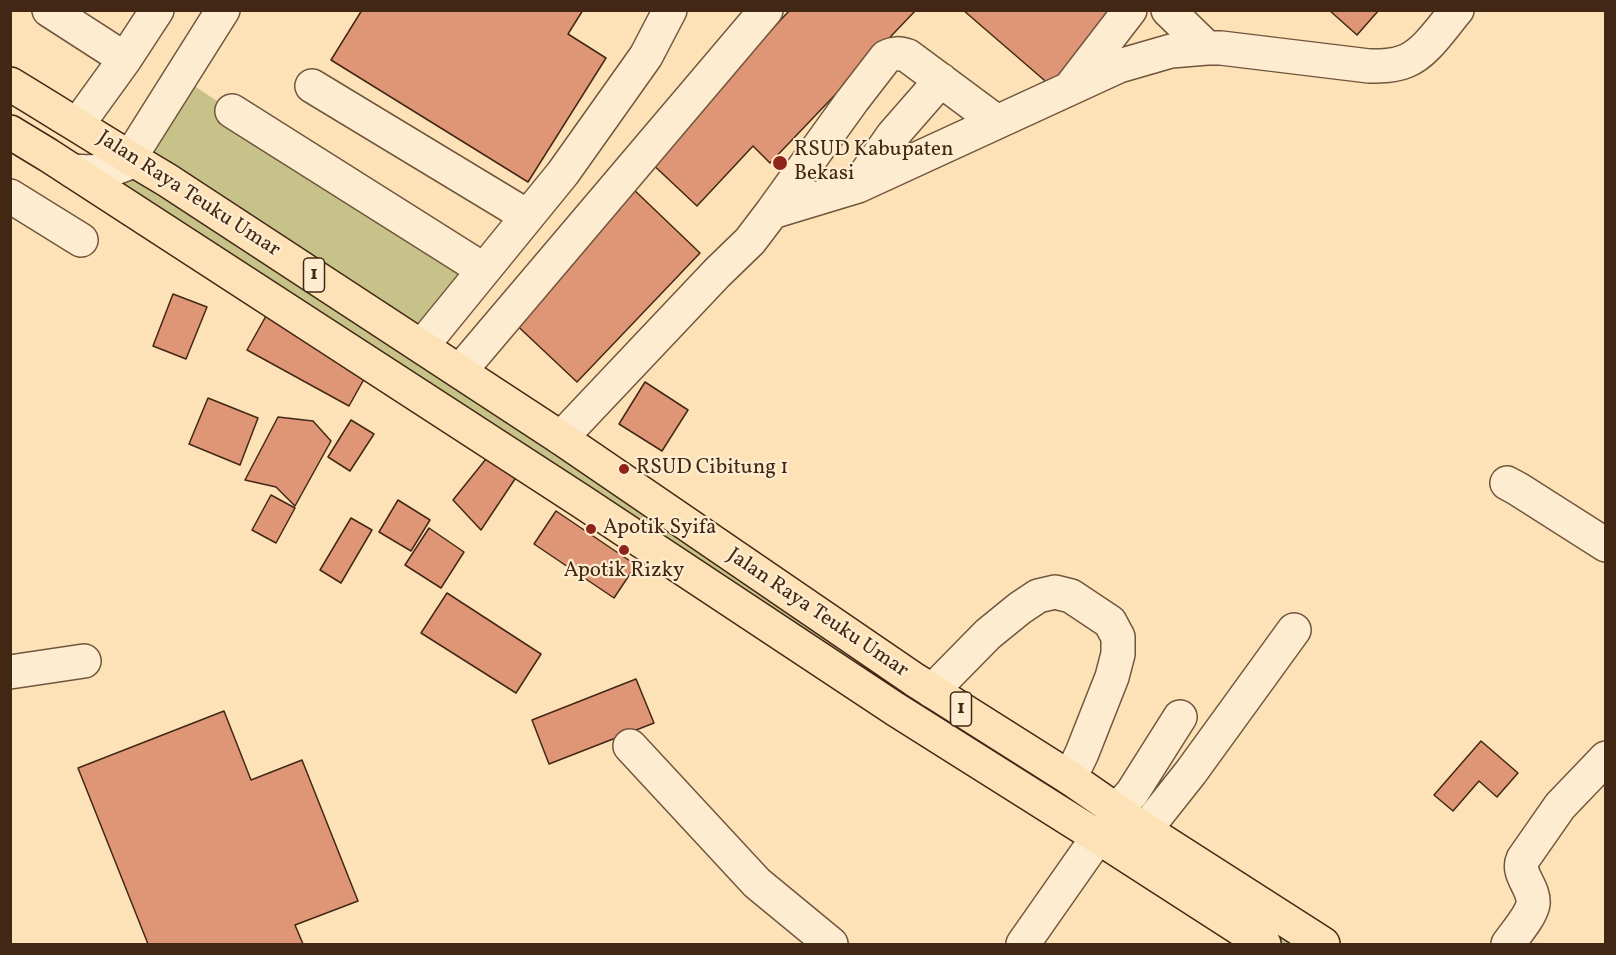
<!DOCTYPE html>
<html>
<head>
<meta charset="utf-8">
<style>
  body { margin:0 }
  #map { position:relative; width:1616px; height:955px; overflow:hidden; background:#fee2b7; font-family:Vollkorn,serif }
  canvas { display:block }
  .frame { position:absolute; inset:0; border:12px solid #422814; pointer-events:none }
</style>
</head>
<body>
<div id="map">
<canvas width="1616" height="955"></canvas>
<div class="frame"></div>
</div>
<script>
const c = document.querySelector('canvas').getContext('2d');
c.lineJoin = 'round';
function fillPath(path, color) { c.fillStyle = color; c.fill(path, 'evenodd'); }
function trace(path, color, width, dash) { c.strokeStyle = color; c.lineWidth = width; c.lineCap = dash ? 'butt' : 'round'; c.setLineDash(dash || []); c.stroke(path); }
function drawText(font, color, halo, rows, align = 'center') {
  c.font = font + ' Vollkorn,serif'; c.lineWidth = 4.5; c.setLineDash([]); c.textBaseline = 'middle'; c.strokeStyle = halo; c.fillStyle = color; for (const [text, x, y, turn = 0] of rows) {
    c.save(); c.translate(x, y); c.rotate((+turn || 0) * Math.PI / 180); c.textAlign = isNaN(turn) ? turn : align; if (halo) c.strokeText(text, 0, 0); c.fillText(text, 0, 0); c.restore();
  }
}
fillPath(new Path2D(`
  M181,77l51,34 252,159 -62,75 901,599h-59l-1171,-771z`), '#c6c28a');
const building = new Path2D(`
  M362,10h221l-15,24 38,24 -78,124 -197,-122z
  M790,10h126l-146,153 -17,-17 -56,60 -49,-46z
  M963,10h153l-65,76z
  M1329,10h50l-22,25z
  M631,187l69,66 -123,129 -69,-65z
  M173,294l34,13 -21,52 -33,-13z
  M266,316l102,56 -19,34 -102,-56z
  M645,382l43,28 -26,41 -43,-27z
  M208,398l50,20 -18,47 -51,-21z
  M278,417l35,4 18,20 -36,65 -19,-19 -31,-7z
  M351,420l23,14 -24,37 -22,-14z
  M490,454l27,22 -36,54 -28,-30z
  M271,495l24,13 -19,35 -24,-13z
  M398,500l32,20 -19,31 -32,-19z
  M556,511l80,54 -22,33 -80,-54z
  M351,518l21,12 -31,53 -21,-13z
  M429,528l35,24 -23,36 -36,-23z
  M447,593l94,61 -25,39 -95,-60z
  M636,679l18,44 -105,41 -17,-44z
  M224,711l27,69 51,-20 56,141 -63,24 8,19h-155l-70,-176z
  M1481,741l37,32 -21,24 -18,-16 -26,30 -19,-16z`);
fillPath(building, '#df9677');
trace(building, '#422814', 1.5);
const minor = new Path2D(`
  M49,10l76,49 32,-49
  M1168,10l39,38
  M1073,84l57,-74
  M312,86l215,130
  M232,111l252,159
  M78,124l47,-65
  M73,171c19,2 35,1 53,-7l97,-154
  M858,185l35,-50 48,-55
  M10,196l71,44
  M772,212l80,-111 34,-44c8,-4 13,-4 22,-1l89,66
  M422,346l141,-173 83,-117 24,-46
  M460,371l306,-361
  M561,438l156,-165 33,-32 22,-29 86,-26 261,-120 52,-15 36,-3h14l148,18c13,0 25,0 37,-5 20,-8 37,-35 51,-51
  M1507,483l11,6 88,56
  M10,672l74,-11
  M932,691l56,-57 32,-26 18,-12 17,-4 16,4 39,26 8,15v17l-6,23 -30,76 -12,25
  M630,746l127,137 74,61
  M1116,811l16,-18 48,-76
  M1145,830l46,-58 103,-142
  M1023,944l75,-107
  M1508,944c7,-10 23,-28 25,-40 2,-16 -17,-30 -10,-45l37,-53 46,-48`);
const highway = new Path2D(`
  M10,84c53,32 104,65 157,96l394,258 354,242 155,98 75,52 178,114
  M10,132l38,23 533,346 314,208 203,128 166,107`);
trace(minor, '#71563d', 36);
trace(highway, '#422814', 36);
trace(minor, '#feecd0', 33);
trace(highway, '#fee2b7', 33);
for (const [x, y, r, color] of [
  [780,163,8,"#8f2418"],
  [624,469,6,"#8f2418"],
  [591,529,6,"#8f2418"],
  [624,550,6,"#8f2418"]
]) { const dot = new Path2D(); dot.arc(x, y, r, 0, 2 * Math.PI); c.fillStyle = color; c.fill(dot); trace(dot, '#feecd0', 2); }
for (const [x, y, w] of [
  [314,275,21],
  [961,709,21]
]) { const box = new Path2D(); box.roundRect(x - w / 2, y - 17, w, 34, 4.5); c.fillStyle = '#feecd0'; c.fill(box); trace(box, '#422814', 1.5); }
drawText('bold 20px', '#422814', null, [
  ["1",314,275],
  ["1",961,709]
]);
drawText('21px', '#422814', '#feecd0', [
  ["RSUD Kabupaten",794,151],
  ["Bekasi",794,175],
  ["RSUD Cibitung 1",636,469],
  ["Apotik Syifa",603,529],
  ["Apotik Rizky",624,572,"center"]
], 'left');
drawText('21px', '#422814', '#feecd0', [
  ["Jalan Raya Teuku Umar",188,195,33],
  ["Jalan Raya Teuku Umar",817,614,34]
]);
</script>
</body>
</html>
